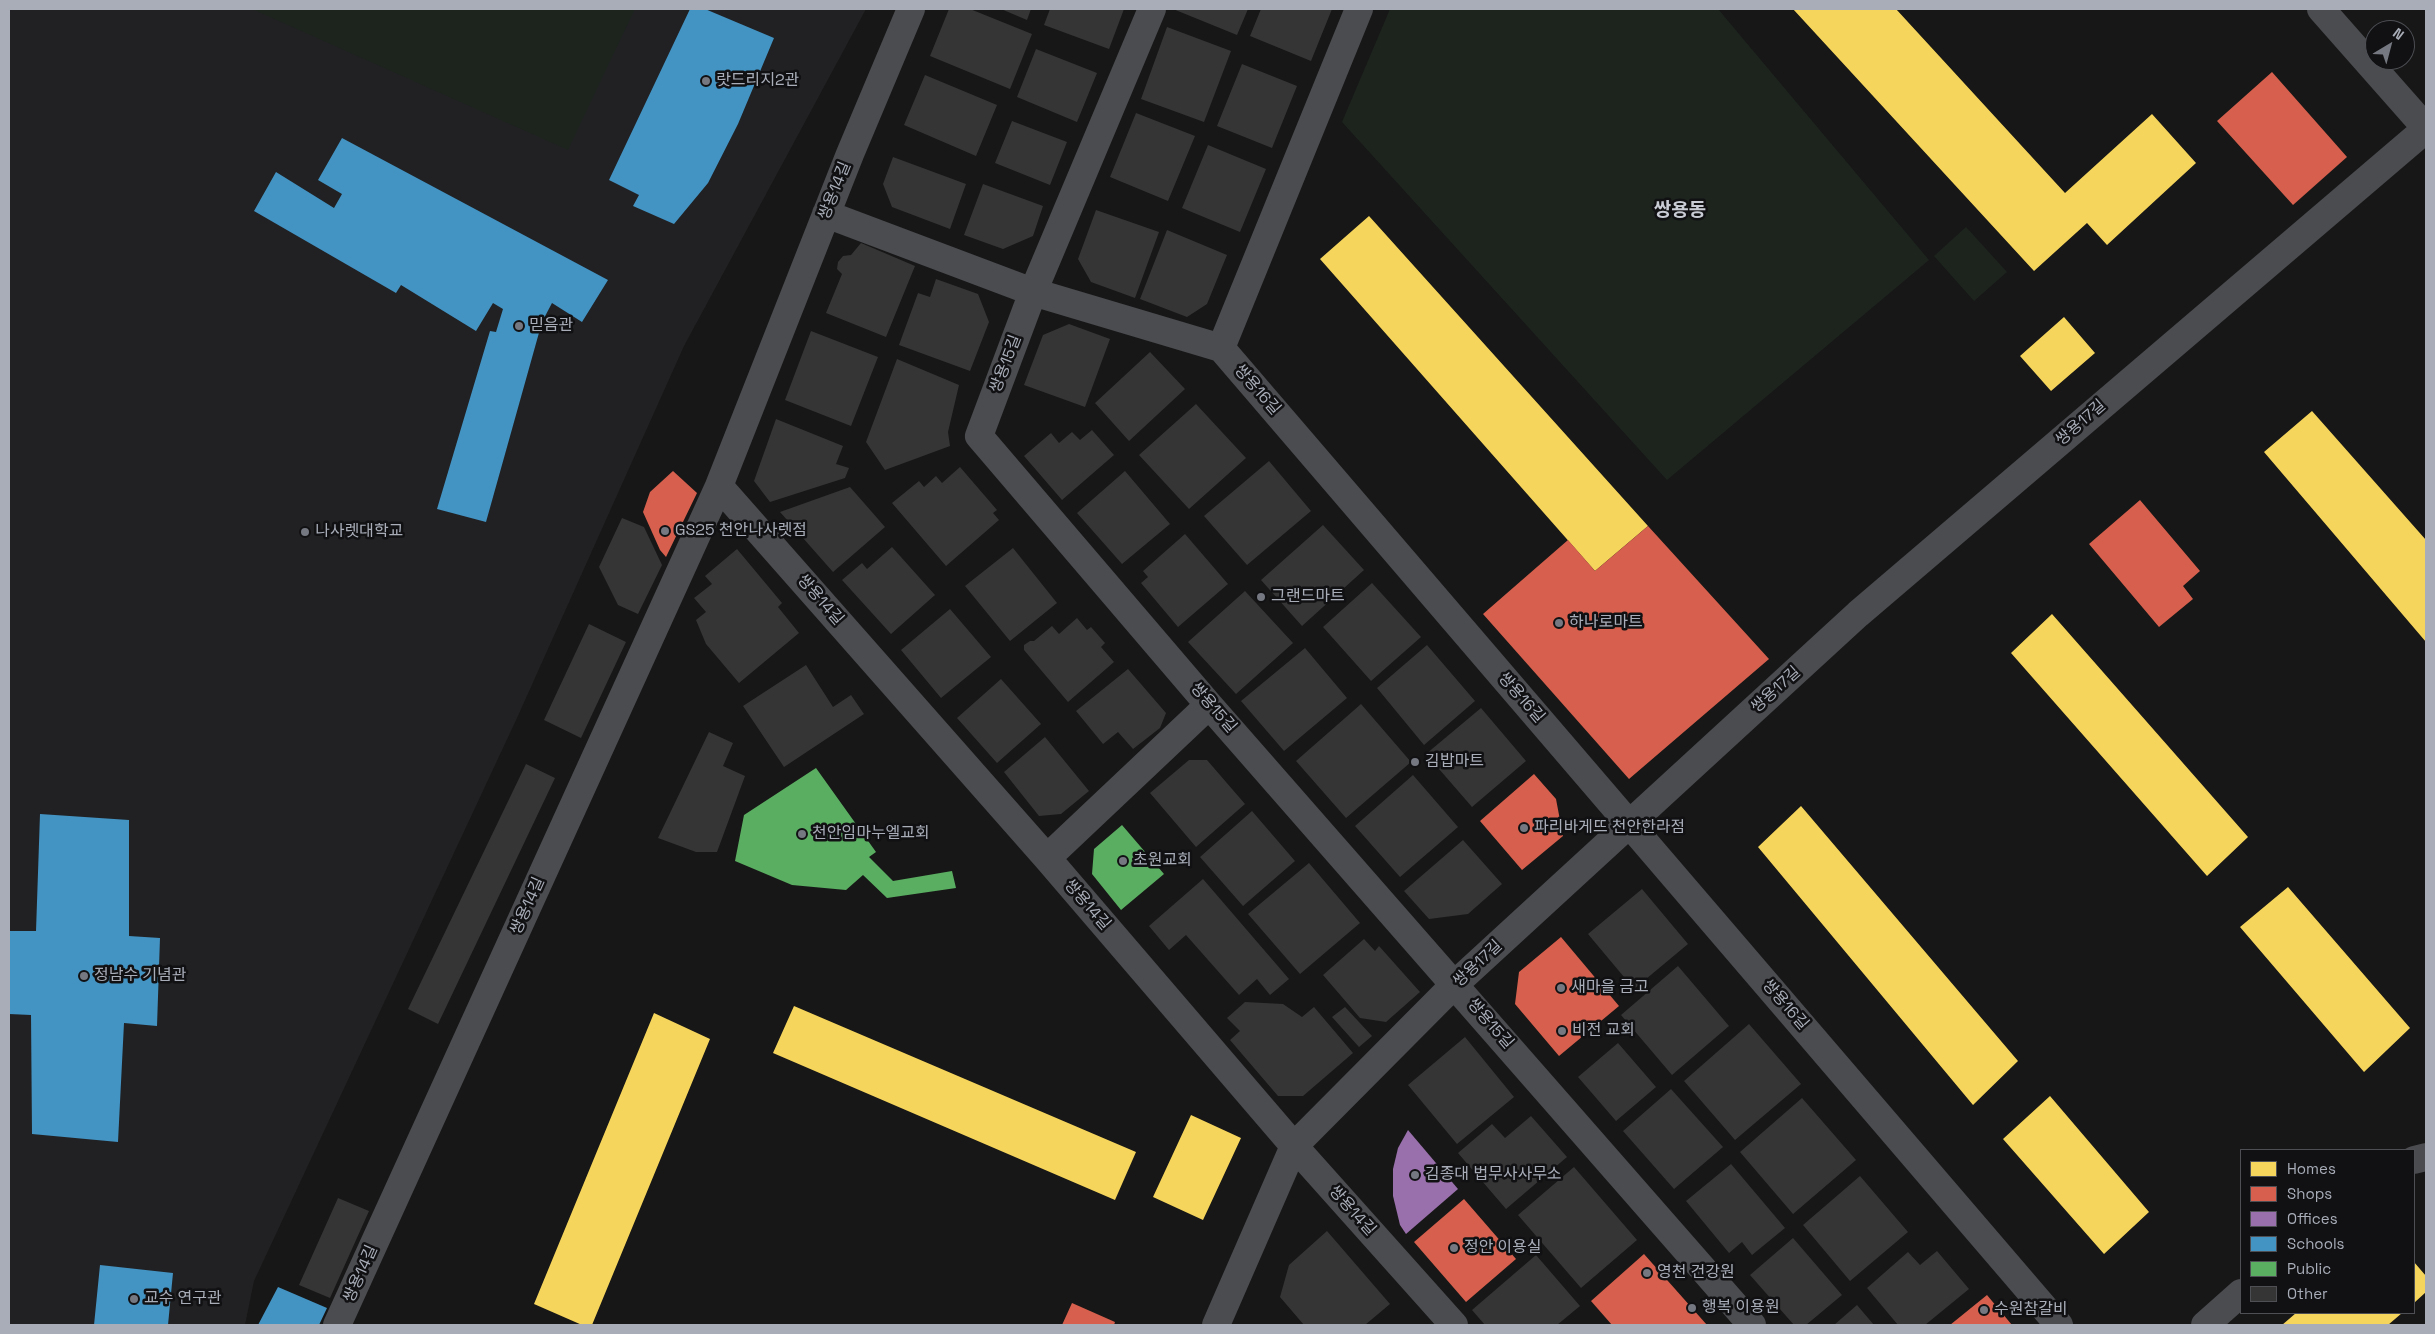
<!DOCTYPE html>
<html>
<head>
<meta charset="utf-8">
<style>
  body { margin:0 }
  #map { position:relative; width:2435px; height:1334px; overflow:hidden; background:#171717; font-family:"Space Grotesk",sans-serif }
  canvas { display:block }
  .frame { position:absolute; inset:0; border:10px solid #a8adb8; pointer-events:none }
  .legend { position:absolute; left:2240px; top:1149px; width:175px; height:165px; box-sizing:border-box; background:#111113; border:1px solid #4d4f55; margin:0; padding:6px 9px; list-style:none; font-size:15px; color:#a8adb8 }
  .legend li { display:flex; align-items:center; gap:10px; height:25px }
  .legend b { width:25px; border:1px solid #4d4f55 }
  .north { position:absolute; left:2365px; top:20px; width:50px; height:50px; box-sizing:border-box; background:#111113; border:1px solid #4d4f55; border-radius:50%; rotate:37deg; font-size:14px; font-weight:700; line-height:20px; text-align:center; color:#a8adb8 }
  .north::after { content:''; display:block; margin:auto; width:18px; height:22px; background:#757880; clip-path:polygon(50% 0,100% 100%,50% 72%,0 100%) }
</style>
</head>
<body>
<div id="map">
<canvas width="2435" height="1334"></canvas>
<div class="frame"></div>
<ul class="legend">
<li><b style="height:14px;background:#f6d55c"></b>Homes</li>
<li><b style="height:14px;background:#d6604d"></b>Shops</li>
<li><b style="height:14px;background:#9970ab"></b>Offices</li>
<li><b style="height:14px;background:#4393c3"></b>Schools</li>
<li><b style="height:14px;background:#5aae61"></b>Public</li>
<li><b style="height:14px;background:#353536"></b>Other</li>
</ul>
<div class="north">N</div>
</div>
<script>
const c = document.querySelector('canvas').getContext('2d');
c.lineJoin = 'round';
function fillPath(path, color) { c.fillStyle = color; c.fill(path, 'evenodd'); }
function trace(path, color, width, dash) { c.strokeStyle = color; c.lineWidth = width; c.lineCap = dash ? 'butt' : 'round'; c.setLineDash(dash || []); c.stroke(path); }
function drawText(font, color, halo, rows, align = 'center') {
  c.font = font + ' "Space Grotesk","Noto Sans KR",sans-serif'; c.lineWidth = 5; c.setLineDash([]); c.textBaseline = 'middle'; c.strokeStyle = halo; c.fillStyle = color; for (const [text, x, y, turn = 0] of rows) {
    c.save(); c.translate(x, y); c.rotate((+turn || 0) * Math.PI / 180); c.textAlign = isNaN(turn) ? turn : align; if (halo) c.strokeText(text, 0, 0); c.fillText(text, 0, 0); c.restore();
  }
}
fillPath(new Path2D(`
  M9,9h857l-182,337 -167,372 -263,563 -9,44h-236z`), '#212123');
fillPath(new Path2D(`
  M252,9h383l-67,141z
  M1390,9h328l211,251 -262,220 -325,-358z
  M1966,227l41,45 -33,29 -40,-45z`), '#1d241e');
fillPath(new Path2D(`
  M1793,9h103l169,184 87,-79 44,49 -89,82 -20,-22 -53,48z
  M1369,216l279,310 -53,45 -275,-312z
  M2064,317l31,36 -44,38 -31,-35z
  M2312,411l114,129v102l-162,-190z
  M2052,614l196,223 -41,39 -196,-223z
  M1801,806l217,255 -45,44 -215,-258z
  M2288,887l122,141 -46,44 -124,-145z
  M794,1006l342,146 -21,48 -342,-147z
  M654,1013l56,26 -118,286h-10l-48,-21z
  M2050,1096l99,116 -45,42 -101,-115z
  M1191,1115l50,23 -38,82 -50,-23z
  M2414,1262l12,14v16l-12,11z
  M2296,1313h106l-14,12h-106z`), '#f6d55c');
fillPath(new Path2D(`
  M2272,72l75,85 -54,48 -76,-84z
  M673,471l24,22 -31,64 -6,-7 -17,-38 7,-20z
  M2140,500l60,71 -17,15 10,13 -34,28 -70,-83z
  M1648,526l121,133 -140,120 -146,-165 85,-74 27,31z
  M1534,774l22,25 7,37 -41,34 -42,-49z
  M1561,937l58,69 -60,50 -44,-52 4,-32z
  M1464,1199l52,60 -50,43 -52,-60z
  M1644,1254l63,71h-95l-21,-24z
  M1987,1295l25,30h-62z
  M1072,1303l43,19 -1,3h-52z`), '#d6604d');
fillPath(new Path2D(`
  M1408,1130l50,59 -52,45 -6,-9 -7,-29v-27l5,-21z`), '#9970ab');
fillPath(new Path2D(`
  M690,9h15l69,29 -36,86 -30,59 -34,41 -41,-18 6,-11 -30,-15z
  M342,138l266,142 -26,42 -30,-19 -10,19 -56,200 -49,-13 53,-178 6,1 7,-23 -10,-6 -17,28 -75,-46 -5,8 -142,-82 22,-39 58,36 8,-14 -24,-14z
  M40,814l89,6v116l31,2 -3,88 -33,-3 -6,119 -86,-8 -1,-119 -22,-1v-83h27z
  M100,1265l73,8 -5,52h-74z
  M278,1287l49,21 -8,17h-61z`), '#4393c3');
fillPath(new Path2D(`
  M816,768l60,84 -7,5 24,24 59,-10 4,17 -69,10 -24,-23 -17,15 -54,-5 -57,-24 9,-46z
  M1122,825l42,49 -43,36 -29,-36 2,-25z`), '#5aae61');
fillPath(new Path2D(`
  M949,9h21l62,25 -22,55 -80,-33z
  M1001,9h30l-4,11z
  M1050,9h74l-15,40 -65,-24z
  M1173,9h75l-11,26z
  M1261,9h71l-21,52 -61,-25z
  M1167,27l64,24 -27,71 -63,-23z
  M1036,49l61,24 -20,49 -60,-25z
  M1242,64l55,22 -25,62 -55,-22z
  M925,75l72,30 -21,51 -72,-31z
  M1136,113l59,23 -27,65 -58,-24z
  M1012,121l55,21 -17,43 -55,-22z
  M1208,145l58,24 -26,63 -58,-24z
  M893,157l73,27 -16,45 -58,-22 -9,-23z
  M983,184l60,22 -10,30 -30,13 -39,-14z
  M1096,210l63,22 -24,66 -44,-16 -13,-23z
  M1167,230l60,25 -20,49 -20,13 -47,-18z
  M861,243l54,23 -29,71 -60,-24 16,-39 -5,-5 1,-7 5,-6 8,-1z
  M936,279l42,15 11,28 -19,49 -71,-26 19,-52 12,4z
  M1069,324l41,15 -25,68 -61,-22 19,-50z
  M811,331l67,26 -27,69 -66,-26z
  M1150,352l35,37 -56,52 -34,-38z
  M897,359l62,26 -11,47 2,14 -65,24 -19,-28z
  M1196,404l50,54 -57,51 -50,-54z
  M776,419l67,27 -7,18 13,4 -4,10 -75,24 -16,-21z
  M1092,430l22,25 -52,45 -38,-44 27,-23 8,10 13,-11 8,8z
  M1269,461l42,50 -64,54 -43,-49z
  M960,467l37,43 -4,3 6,7 -53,46 -54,-63 27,-22 5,6 12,-11 6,7z
  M1125,471l45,53 -48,40 -45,-51z
  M850,487l35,40 -52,45 -53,-60z
  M622,518l22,9 18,38 -24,49 -20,-9 -19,-38z
  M1323,525l41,45 -62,56 -41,-46z
  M1185,534l43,50 -50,43 -37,-44 7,-6 -5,-6z
  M892,547l43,48 -44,39 -49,-54 20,-17 5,6z
  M1013,548l44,55 -47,38 -45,-55z
  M737,549l45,54 -4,4 21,26 -60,50 -33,-39 -10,-24 10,-8 -12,-14 18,-14 -7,-8z
  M1372,583l49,54 -50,44 -48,-54z
  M1245,591l48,52 -57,51 -48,-52z
  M950,609l41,48 -50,41 -40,-48z
  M1077,618l10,12 4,-3 14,16 -4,4 13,15 -46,40 -44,-52v-5l6,-4h4l18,-15 7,8z
  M589,624l37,18 -45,96 -37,-18z
  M1427,645l48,56 -51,44 -47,-57z
  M1305,648l42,50 -63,53 -43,-50z
  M806,665l27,42 18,-12 13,19 -80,53 -41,-61z
  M1128,669l38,44 -6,15 -27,21 -15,-17 -15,12 -27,-33z
  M1001,679l40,45 -44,39 -40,-45z
  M1361,704l50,58 -65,56 -50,-57z
  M1481,708l45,53 -54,46 -46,-53z
  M709,732l24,11 -10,23 22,10 -28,76h-21l-38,-14z
  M1045,737l44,54 -28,23 -22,2 -35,-44z
  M1189,760h18l38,44 -49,43 -46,-54z
  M526,764l29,14 -117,246 -30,-15z
  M1413,775l45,52 -58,50 -45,-51z
  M1252,811l43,50 -52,45 -43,-49z
  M1463,840l39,44 -34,30 -39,5 -25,-28z
  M1309,863l51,60 -60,51 -52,-60z
  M1203,879l86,100 -19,16 -13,-16 -18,16 -53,-60 -17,15 -20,-24z
  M1642,889l46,55 -54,45 -46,-55z
  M1364,939l11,12 4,-5 41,46 -34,30 -26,-4 -37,-43z
  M1678,966l51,60 -57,49 -51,-60z
  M1245,1002l38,2 19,13 12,-10 39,46 -50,43h-25l-48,-56 10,-9 -13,-13z
  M1345,1007l27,29 -13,11 -27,-30z
  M1749,1024l52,60 -66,56 -51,-59z
  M1465,1037l49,60 -57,47 -49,-59z
  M1618,1043l38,44 -40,34 -38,-44z
  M1671,1089l52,58 -49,42 -51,-58z
  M1802,1098l54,62 -63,54 -53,-62z
  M1531,1116l36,41 -61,52 -48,-56 34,-29 13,14z
  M1731,1164l54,64 -33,27 -10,-13 -13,11 -43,-52z
  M1574,1167l63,73 -56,48 -63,-73z
  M1860,1176l48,56 -58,49 -47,-56z
  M338,1198l31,13 -39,87 -31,-13z
  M1327,1231l63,73 -25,21h-61l-24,-28 9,-32z
  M1793,1238l49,57 -36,30h-12l-44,-50z
  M1937,1251l32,38 -44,36h-27l-31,-37 41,-36 12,13z
  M1536,1255l44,51 -23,19h-72l-13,-15z
  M1857,1305l17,20h-40z`), '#353536');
trace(new Path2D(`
  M911,9l-61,145 -131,332 328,372 247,288 160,179
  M1152,9l-119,283 -54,144 230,269 543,620
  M1359,9l-138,339 838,977
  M2321,9l105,119
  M826,214l207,78 188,56
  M1047,858l162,-153
  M2414,1160l12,-3
  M337,1325l382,-839
  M1216,1325l78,-179 161,-162 403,-370 568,-485
  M2205,1325l36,-32`), '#4b4c50', 28);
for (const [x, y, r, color] of [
  [706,81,5,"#757880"],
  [519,326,5,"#757880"],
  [665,531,5,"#757880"],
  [305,532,5,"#757880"],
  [1261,597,5,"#757880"],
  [1559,623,5,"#757880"],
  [1415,762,5,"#757880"],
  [1524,828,5,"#757880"],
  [802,834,5,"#757880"],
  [1123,861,5,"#757880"],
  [84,976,5,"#757880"],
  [1561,988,5,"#757880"],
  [1562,1031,5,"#757880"],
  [1415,1175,5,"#757880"],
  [1454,1248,5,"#757880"],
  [1647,1273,5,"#757880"],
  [134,1299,5,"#757880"],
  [1692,1308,5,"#757880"],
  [1984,1310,5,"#757880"]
]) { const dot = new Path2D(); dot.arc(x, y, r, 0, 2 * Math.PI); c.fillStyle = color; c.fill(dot); trace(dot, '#111113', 2); }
drawText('16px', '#a8adb8', '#111113', [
  ["랏드리지2관",716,81],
  ["믿음관",529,326],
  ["GS25 천안나사렛점",675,531],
  ["나사렛대학교",315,532],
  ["그랜드마트",1271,597],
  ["하나로마트",1569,623],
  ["김밥마트",1425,762],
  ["파리바게뜨 천안한라점",1534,828],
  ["천안임마누엘교회",812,834],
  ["초원교회",1133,861],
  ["정남수 기념관",94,976],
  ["새마을 금고",1571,988],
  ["비전 교회",1572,1031],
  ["김종대 법무사사무소",1425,1175],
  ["정안 이용실",1464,1248],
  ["영천 건강원",1657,1273],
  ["교수 연구관",144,1299],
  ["행복 이용원",1702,1308],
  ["수원참갈비",1994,1310]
], 'left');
drawText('16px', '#a8adb8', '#111113', [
  ["쌍용14길",835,191,-68],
  ["쌍용15길",1006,364,-69],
  ["쌍용16길",1257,390,49],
  ["쌍용17길",2081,423,-41],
  ["쌍용14길",820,600,49],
  ["쌍용17길",1776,690,-42],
  ["쌍용16길",1521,698,49],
  ["쌍용15길",1213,708,49],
  ["쌍용14길",1087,905,49],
  ["쌍용14길",528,906,-66],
  ["쌍용17길",1478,964,-43],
  ["쌍용16길",1785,1005,49],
  ["쌍용15길",1490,1024,49],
  ["쌍용14길",1352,1211,48],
  ["쌍용14길",361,1274,-66]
]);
drawText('bold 19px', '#c9ccd4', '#111113', [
  ["쌍용동",1680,211]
]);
</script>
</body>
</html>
